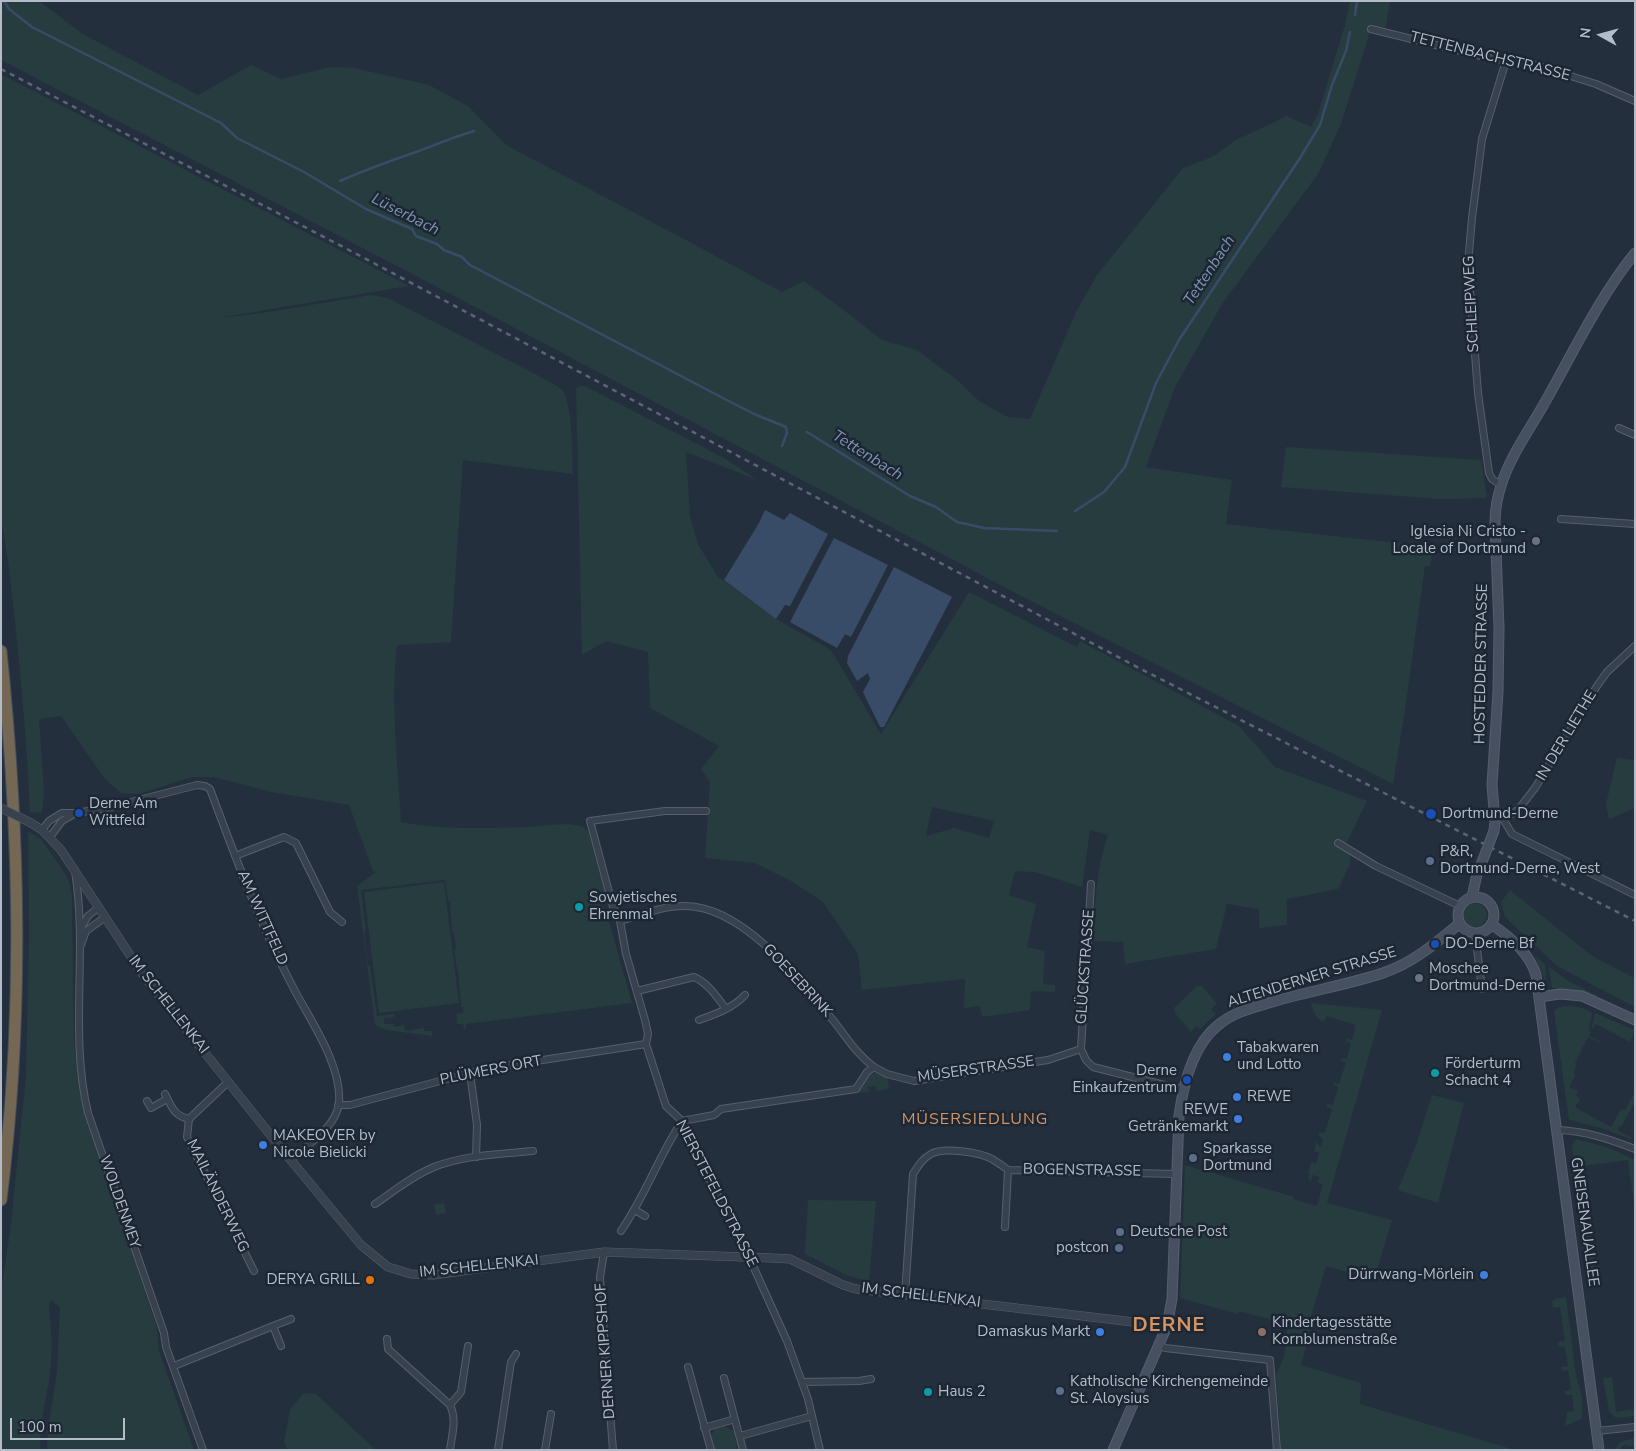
<!DOCTYPE html>
<html>
<head>
<meta charset="utf-8">
<style>
  body { margin:0 }
  #map { position:relative; width:1636px; height:1451px; overflow:hidden; background:#242f3e; font-family:"Nunito Sans",sans-serif }
  canvas { display:block }
  .frame { position:absolute; inset:0; border:2px solid #b4bcc9; pointer-events:none }
  .north { position:absolute; left:1576px; top:10px; width:50px; height:50px; -webkit-text-stroke:4px #1d2633; paint-order:stroke; rotate:277deg; font-size:14px; font-weight:700; line-height:20px; text-align:center; color:#b4bcc9 }
  .north::after { content:''; display:block; margin:auto; width:18px; height:22px; background:#b4bcc9; clip-path:polygon(50% 0,100% 100%,50% 72%,0 100%) }
  .scale { position:absolute; left:10px; top:1418px; width:115px; height:22px; box-sizing:border-box; border:2px solid #b4bcc9; border-top:0; padding-left:6px; font-size:15px; line-height:18px; white-space:nowrap; color:#b4bcc9; -webkit-text-stroke:4px #1d2633; paint-order:stroke }
</style>
</head>
<body>
<div id="map">
<canvas width="1636" height="1451"></canvas>
<div class="frame"></div>
<div class="north">N</div>
<div class="scale">100 m</div>
</div>
<script>
const c = document.querySelector('canvas').getContext('2d');
c.lineJoin = 'round';
function fillPath(path, color) { c.fillStyle = color; c.fill(path, 'evenodd'); }
function trace(path, color, width, dash) { c.strokeStyle = color; c.lineWidth = width; c.lineCap = dash ? 'butt' : 'round'; c.setLineDash(dash || []); c.stroke(path); }
function drawText(font, color, halo, rows, align = 'center') {
  c.font = font + ' "Nunito Sans",sans-serif'; c.lineWidth = 5; c.setLineDash([]); c.textBaseline = 'middle'; c.strokeStyle = halo; c.fillStyle = color; for (const [text, x, y, turn = 0] of rows) {
    c.save(); c.translate(x, y); c.rotate((+turn || 0) * Math.PI / 180); c.textAlign = isNaN(turn) ? turn : align; if (halo) c.strokeText(text, 0, 0); c.fillText(text, 0, 0); c.restore();
  }
}
fillPath(new Path2D(`
  M1,1h38l44,33 115,61 53,-30 30,14 50,-12 23,1 75,17 39,21 38,39 180,95 96,52 22,-11 32,23 46,36 35,10 39,29 23,22 29,16 22,2 46,-107 21,-37 86,-107 29,-11 24,-17 51,-24 24,11 7,-13 27,-89 5,-24h40l-5,31 -14,-3 -30,95 -23,50 -96,130 -47,83 -29,80 86,13 -6,44 207,23 -3,19h-5l-20,144 -12,74 -368,-186 -582,-308 -442,-230z
  M1,74l408,212 -191,32 44,-5 109,-18 17,3 151,78c7,4 19,9 24,15 10,16 9,63 10,83l-110,-14 -12,182 -54,3c-7,59 1,118 4,177 39,8 86,6 126,5 16,-1 39,-5 54,-1 4,1 6,4 8,7l18,66 -7,2 8,17 24,85 -166,21v5h-2l-1,-5h-6l-1,-10 7,-1v-6h-2l-3,-38h-1l-3,-20h2l-2,-16h-2l-2,-32h-2l-3,-21 -84,10 5,42 -2,1 4,33h2l7,50 17,-2v3l-10,1v6h10l1,3 9,-2 1,6 19,-3 1,3h7v5l-46,-6 -11,-5 -18,-139 19,-14 -3,-1 -24,-66 -78,-13 -57,-15h-22l-53,17 -18,-1 -16,-14 -44,-63 -22,3 5,71 -2,23 -12,-1c-3,-64 -8,-127 -15,-190 -4,-35 -7,-69 -14,-102z
  M580,386h5l141,73 31,21 -71,-28 4,64 8,28 19,32 59,43 55,31 50,84 88,-142 108,55 3,-6 159,85 36,41 92,34 -20,41 4,20 -13,27 -51,10v26l-28,3v-19l-32,-5 -11,45 -91,15 -2,-22 -30,-1c2,-36 3,-72 15,-106l-18,-5 -8,57 -47,-15 -20,-1 -6,24 27,9 -9,43 18,4 -2,33 12,1v7l-24,-1 -1,19 -48,7 -2,-11 -16,2 1,-29 -103,11 -4,-36 -35,-52 -32,-21 -36,-18 -50,-5 5,-76 -9,-13 18,-23 -69,-38 -2,-56 -42,-11 -24,14 -6,-267zM932,807l62,14 -5,17 -35,-10 -28,8z
  M1286,447l195,13 6,38 -48,1 -158,-12z
  M1617,758l18,2v48l-26,11 -3,-15z
  M28,831l14,9 26,38 4,16 2,152 9,44 36,111 -4,1 42,126 2,23 35,99h-147l1,-20 9,-58 3,-65 -9,-7 -2,4 3,41 -2,30 -9,49 -1,26h-39v-157l10,-69 15,-148 3,-138z
  M444,882l15,121 -80,10 -15,-121z
  M1510,890l82,66 43,22v29l-78,-41 -52,-49 -4,-15z
  M1463 915a12 12 0 1 1 24 0a12 12 0 1 1-24 0Z
  M1535,956l10,8 1,19z
  M1549,967l21,15 28,14 -1,2 -14,-6 -31,-4z
  M1197,986h5l15,18 -6,5 5,5 -16,15 -4,-3 -5,6 -16,-19 -1,-5z
  M1311,1003l71,7 -55,193 65,17 -18,60 -48,-14 -17,57v14l-8,28 60,18 -1,21 155,46h-234l-5,-76 8,-17 4,-33 -49,-13 -1,3 -58,-16 5,-133 109,32 -1,2 24,7 6,-22 -7,-2 2,-1 1,-4 -6,-2 -2,4 2,2 -5,-2 2,-5 -2,-1 3,-11 5,2 3,-11 -5,-2 2,-9 5,5 2,-7 -4,-5v-3l6,1 7,-24 -5,-2v-3l6,1 5,-18 -5,-2 1,-3 5,2 7,-22 -6,-1 1,-3 6,1 4,-16 -5,-2 1,-3 5,2 4,-15 -30,-9 -2,6c-9,-4 -11,-10 -13,-19z
  M1565,1006c10,0 19,1 27,7l-3,18 2,1 -2,4 13,7v1l-14,-7 -13,26 2,2 -3,7 1,4 -6,11 9,4 -2,4 4,4 -5,8 36,20 10,-18 4,1 10,-18v10l-14,25 -3,-1v5l14,7 -1,1 -30,-11 -32,-8 -15,-108 3,-4z
  M1595,1013l40,17 -5,12 -34,-18 -5,6z
  M875,1073l13,4 1,12 -13,2 -1,-5 -7,1 1,5 -10,1 -1,-4 10,-14z
  M1432,1095l32,8 -26,100 -40,-13 19,-48z
  M1576,1139l31,8 28,13v52l-7,-52 -46,6 12,103 -3,1 1,3 -2,1 -18,-129z
  M808,1200l68,1 -7,81 -23,-7 -41,-21z
  M444,1203l2,10 -10,2 -2,-10z
  M1566,1297l10,79c4,12 10,31 5,43l-16,7 2,-14 7,-1 -2,-16h-7v-4l6,-1 -3,-20 -6,1 -1,-4 7,-1 -3,-20 -6,1 -1,-5 7,-1 -5,-34 -7,1 -1,-7 3,-2z
  M1612,1377l4,35 19,-3v7l-19,2 -7,-7 -6,-33z
  M304,1393l12,1 60,56h-88l-4,-7 6,-34z
  M724,1426l9,4 4,15 -1,5h-22l-3,-15 4,-6z
  M1635,1438v8l-11,-1 -6,5h-3l5,-8z`), '#263c3f');
fillPath(new Path2D(`
  M765,510l19,10 6,-7 38,21 -38,72 -5,-1 -9,14 -52,-39 35,-57z
  M834,538l54,27 -37,72 -6,-3 -8,14 -47,-26z
  M894,567l58,30 -68,130h-4l-17,-35 7,-13 -2,-6 -11,8 -10,-18 1,-7z`), '#394c67');
trace(new Path2D(`
  M4,1l5,8 23,18 189,96 16,15 67,34 62,37 46,20 4,7 21,8 7,6 18,7 8,8 249,131 35,18 32,13 1,6 -5,13
  M1355,15l2,-14
  M340,181c25,-11 50,-20 76,-29 19,-7 38,-15 58,-21
  M807,432l103,64 26,11 21,15 27,6 73,3
  M1075,511l29,-19 21,-25 31,-84 23,-43 121,-182 20,-33 12,-40 14,-34 4,-19`), '#394c67', 2.5);
const minor = new Path2D(`
  M1371,29l122,30 36,4 67,21 39,17
  M1619,428l16,7
  M1501,485l-9,-6 -3,-6 -11,-80 -10,-129 4,-46 10,-79 24,-78
  M1561,519l74,5
  M706,811h-41l-75,10 23,86 7,14 6,33 19,66 3,14 -2,10 20,62 16,15 14,32 53,104 38,84 21,58 12,51
  M1502,817l10,17 123,61
  M1495,818l15,-3 8,-5 17,-22 62,-102 10,-14 28,-26
  M42,830l7,-9 13,-8h13l33,-5 89,-23 8,1 5,3c17,46 34,92 54,138 9,21 20,43 31,64 17,32 47,75 44,112 -3,25 -32,42 -48,57
  M50,837l12,-16 12,-7
  M1338,843l38,23 84,40
  M235,856l49,-19 12,6 34,69 12,10
  M75,871c13,81 -6,163 13,242l76,220 2,14 37,103
  M620,921c21,-6 44,-16 66,-15 57,1 112,72 146,113 14,17 24,35 42,48
  M81,928l7,-12 10,-8
  M1475,933l7,56
  M81,945l5,-14 18,-13
  M637,991l57,-14c14,6 23,20 32,32
  M699,1020c17,-6 34,-12 46,-25
  M1081,1049l10,-165
  M1081,1049l5,11 7,7 91,23
  M470,1073l7,52 -1,32
  M228,1082l-39,37 -2,18 67,134
  M165,1094c7,13 8,21 24,25
  M147,1101l4,7 16,-9
  M338,1105h12l120,-32 34,-7 142,-22
  M682,1121l32,-6 7,-6 135,-20 11,-17 7,-5 13,7 27,7 134,-21 33,-11
  M1558,1130c28,1 51,9 77,19
  M375,1204c19,-13 37,-28 59,-37 30,-12 67,-13 99,-16
  M635,1210l10,6
  M1005,1227l3,-57
  M621,1231c24,-35 38,-75 61,-110
  M604,1252l-4,25 1,19 12,154
  M905,1295l8,-121c5,-8 9,-15 18,-20 12,-7 48,-2 61,5 5,3 11,7 16,11l168,4
  M387,1339l1,10 62,56c7,15 2,29 0,45
  M1159,1345l6,3 105,12 7,90
  M281,1346l-8,-20 18,-7
  M174,1366l99,-40
  M688,1367l23,83
  M724,1378l19,72
  M802,1382l57,-1 12,-2
  M450,1405l11,-13 7,-46
  M704,1428l31,-9
  M1597,1431l38,-4
  M740,1436l72,-20
  M498,1450l13,-88 5,-8
  M545,1450l6,-36`);
const tertiary = new Path2D(`
  M31,823l11,7 19,20 82,125 137,172 81,98 27,22 23,7 22,1 171,-23 168,6 18,1 53,26 13,4 311,37`);
const secondary = new Path2D(`
  M1494,831l1,-9 -3,-37 6,-93 1,-64 -4,-105c0,-12 2,-25 6,-37 8,-28 29,-57 43,-82 29,-51 54,-105 91,-151
  M1472,897l5,-23 5,-12
  M1458 915a18 18 0 1 1 36 0a18 18 0 1 1-36 0Z
  M1491,924c18,12 39,30 45,51l63,475
  M1539,997l21,-3 22,2 53,24
  M1113,1450l54,-124 5,-27 7,-183c4,-30 14,-70 38,-90 16,-14 35,-18 55,-24 37,-11 75,-17 111,-29 30,-10 53,-30 77,-50`);
const motorway = new Path2D(`
  M1,651c19,184 23,365 0,549`);
trace(minor, '#565f6c', 8);
trace(tertiary, '#565f6c', 9);
trace(secondary, '#565f6c', 11);
trace(motorway, '#434c59', 13);
trace(minor, '#38414e', 6);
trace(tertiary, '#38414e', 8);
trace(secondary, '#465061', 9);
trace(motorway, '#746855', 11);
trace(new Path2D(`
  M1,69l346,180 792,419 496,253`), '#5a6575', 2.5, [5, 5]);
const tertiaryBridge = new Path2D(`
  M1,808l30,15`);
const secondaryBridge = new Path2D(`
  M1482,862l12,-31`);
trace(tertiaryBridge, '#565f6c', 9, []);
trace(secondaryBridge, '#565f6c', 11, []);
trace(tertiaryBridge, '#38414e', 8);
trace(secondaryBridge, '#465061', 9);
for (const [x, y, r, color] of [
  [1536,541,5,"#6b7280"],
  [79,813,5,"#1a4fb4"],
  [1431,814,6,"#1a4fb4"],
  [1430,861,5,"#5c6f8a"],
  [579,907,5,"#0f9aa8"],
  [1435,944,5,"#1a4fb4"],
  [1419,978,5,"#6b7280"],
  [1227,1057,5,"#3f7fe0"],
  [1435,1073,5,"#0f9aa8"],
  [1187,1080,5,"#1a4fb4"],
  [1237,1097,5,"#3f7fe0"],
  [1238,1119,5,"#3f7fe0"],
  [263,1145,5,"#3f7fe0"],
  [1193,1158,5,"#5c6f8a"],
  [1120,1232,5,"#5c6f8a"],
  [1119,1248,5,"#5c6f8a"],
  [1484,1275,5,"#3f7fe0"],
  [370,1280,5,"#e8710a"],
  [1100,1332,5,"#3f7fe0"],
  [1262,1332,5,"#8d6e63"],
  [1060,1391,5,"#5c6f8a"],
  [928,1392,5,"#0f9aa8"]
]) { const dot = new Path2D(); dot.arc(x, y, r, 0, 2 * Math.PI); c.fillStyle = color; c.fill(dot); trace(dot, '#1d2633', 2); }
drawText('15px', '#b4bcc9', '#1d2633', [
  ["TETTENBACHSTRASSE",1490,57,14],
  ["SCHLEIPWEG",1472,304,-93],
  ["HOSTEDDER STRASSE",1482,664,-89],
  ["IN DER LIETHE",1567,736,-59],
  ["AM WITTFELD",262,918,66],
  ["GLÜCKSTRASSE",1086,967,-86],
  ["ALTENDERNER STRASSE",1312,978,-17],
  ["GOESEBRINK",797,981,47],
  ["IM SCHELLENKAI",168,1005,52],
  ["MÜSERSTRASSE",976,1070,-8],
  ["PLÜMERS ORT",491,1071,-11],
  ["BOGENSTRASSE",1082,1171,1],
  ["NIERSTEFELDSTRASSE",716,1194,63],
  ["MAILÄNDERWEG",217,1196,64],
  ["WOLDENMEY",119,1202,71],
  ["GNEISENAUALLEE",1584,1222,82],
  ["IM SCHELLENKAI",479,1267,-6],
  ["IM SCHELLENKAI",921,1296,7],
  ["DERNER KIPPSHOF",606,1351,-94]
]);
drawText('15px', '#b4bcc9', '#1d2633', [
  ["Iglesia Ni Cristo -",1526,532,"right"],
  ["Locale of Dortmund",1526,549,"right"],
  ["Derne Am",89,804],
  ["Wittfeld",89,821],
  ["Dortmund-Derne",1442,814],
  ["P&R,",1440,852],
  ["Dortmund-Derne, West",1440,869],
  ["Sowjetisches",589,898],
  ["Ehrenmal",589,915],
  ["DO-Derne Bf",1445,944],
  ["Moschee",1429,969],
  ["Dortmund-Derne",1429,986],
  ["Tabakwaren",1237,1048],
  ["und Lotto",1237,1065],
  ["Förderturm",1445,1064],
  ["Schacht 4",1445,1081],
  ["Derne",1177,1071,"right"],
  ["Einkaufzentrum",1177,1088,"right"],
  ["REWE",1247,1097],
  ["REWE",1228,1110,"right"],
  ["Getränkemarkt",1228,1127,"right"],
  ["MAKEOVER by",273,1136],
  ["Nicole Bielicki",273,1153],
  ["Sparkasse",1203,1149],
  ["Dortmund",1203,1166],
  ["Deutsche Post",1130,1232],
  ["postcon",1109,1248,"right"],
  ["Dürrwang-Mörlein",1474,1275,"right"],
  ["DERYA GRILL",360,1280,"right"],
  ["Kindertagesstätte",1272,1323],
  ["Kornblumenstraße",1272,1340],
  ["Damaskus Markt",1090,1332,"right"],
  ["Katholische Kirchengemeinde",1070,1382],
  ["St. Aloysius",1070,1399],
  ["Haus 2",938,1392]
], 'left');
drawText('italic 16px', '#7c92b1', '#1d2633', [
  ["Lüserbach",405,215,27],
  ["Tettenbach",1210,271,-57],
  ["Tettenbach",867,456,32]
]);
c.letterSpacing = '1px';
drawText('16px', '#d59563', '#1d2633', [
  ["MÜSERSIEDLUNG",975,1120]
]);
c.letterSpacing = '0px';
c.letterSpacing = '1px';
drawText('bold 20px', '#d59563', '#1d2633', [
  ["DERNE",1169,1326]
]);
c.letterSpacing = '0px';
</script>
</body>
</html>
